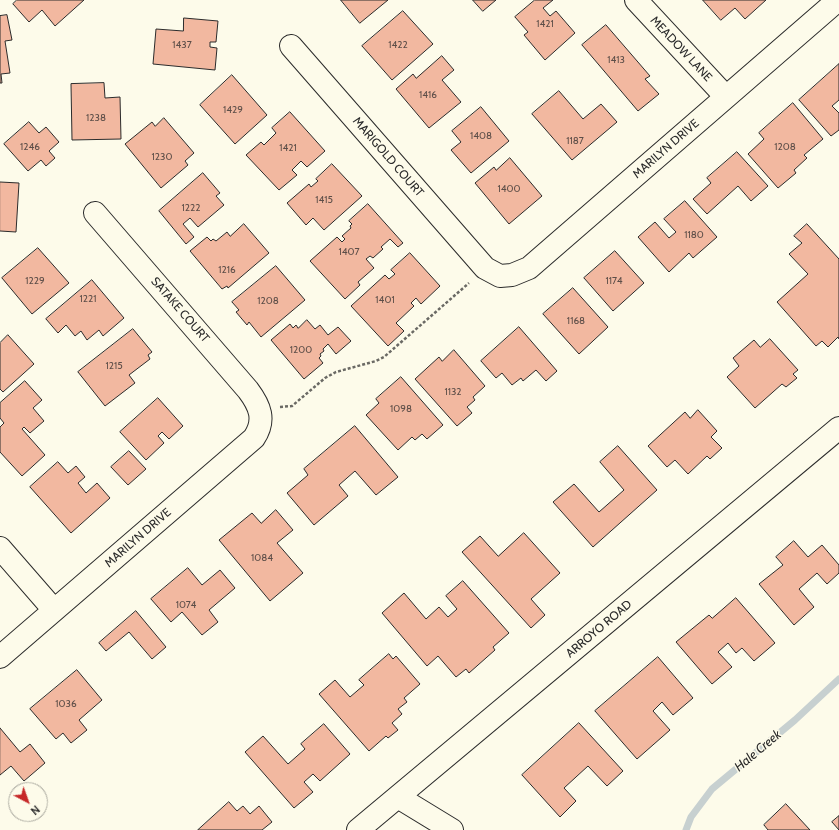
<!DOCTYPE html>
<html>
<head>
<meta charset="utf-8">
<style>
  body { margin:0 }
  #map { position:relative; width:839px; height:830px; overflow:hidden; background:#fdfbea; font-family:Cabin,sans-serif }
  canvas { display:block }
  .north { position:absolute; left:8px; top:782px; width:40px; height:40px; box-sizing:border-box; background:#fdfbea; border:1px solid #a9a89e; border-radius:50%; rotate:139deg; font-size:11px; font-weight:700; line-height:16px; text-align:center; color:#2b2b2b }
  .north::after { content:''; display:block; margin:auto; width:14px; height:18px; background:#c62828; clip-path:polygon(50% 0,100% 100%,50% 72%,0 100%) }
</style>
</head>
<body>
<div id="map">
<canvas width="839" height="830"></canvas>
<div class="north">N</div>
</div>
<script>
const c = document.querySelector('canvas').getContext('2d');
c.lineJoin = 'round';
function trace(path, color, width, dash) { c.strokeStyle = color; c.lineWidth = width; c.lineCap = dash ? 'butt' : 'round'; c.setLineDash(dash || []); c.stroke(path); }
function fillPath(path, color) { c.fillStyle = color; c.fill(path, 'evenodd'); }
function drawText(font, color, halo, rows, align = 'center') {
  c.font = font + ' Cabin,sans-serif'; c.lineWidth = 3; c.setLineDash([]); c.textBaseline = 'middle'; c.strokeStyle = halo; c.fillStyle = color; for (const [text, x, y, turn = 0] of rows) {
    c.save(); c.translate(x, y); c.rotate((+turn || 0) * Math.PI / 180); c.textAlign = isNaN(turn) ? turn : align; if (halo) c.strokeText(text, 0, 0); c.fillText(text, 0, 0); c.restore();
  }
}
trace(new Path2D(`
  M686,830l5,-13 21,-28 83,-69 44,-41`), '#c7d0d0', 7);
const building = new Path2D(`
  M17,0h67l-29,26 -13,-16 -13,12 -16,-18z
  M341,0h47l-28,23z
  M473,0h23l-13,11z
  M535,0h18l-10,8 7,8 6,-5 19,22 -30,27 -21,-25 4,-3 -13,-15z
  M703,0h63l-21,19 -10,-11 -14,12z
  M403,11l30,33 -41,36 -30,-34z
  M7,15l5,25 -7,1 5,32 -9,1 1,9h-2v-67z
  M184,18l34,3 -2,21h-6v5l7,1 -2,22 -62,-6 3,-35 27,2z
  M606,25l44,51 -5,3 14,15 -21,17 -56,-66z
  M442,56l12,14 -12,10 19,22 -32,26 -33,-39 17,-15 3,4z
  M839,64v36l-7,6 7,7v17l-8,6 -32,-36z
  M232,75l35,40 -32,29 -35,-39z
  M104,83l1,15 15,-1 1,42 -49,1 -1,-56z
  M559,91l24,28 18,-15 16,18 -45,38 -40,-46z
  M793,103l30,36 -19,16 3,3 -13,12 2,3 -18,15 -30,-34 16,-15 -5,-6z
  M481,107l28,34 -38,32 -20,-23 10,-8 -9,-11z
  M290,112l35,39 -18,16 -6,-6 -9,9 5,5 -18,15 -33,-35 15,-13 3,3 12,-12 -4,-5z
  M164,118l30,35 -9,8 3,4 -27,23 -36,-44 27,-22 3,4z
  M29,122l10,11 7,-6 13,15 -10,9 6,7 -9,8 -5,-6 -13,11 -24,-27z
  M737,152l31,34 -17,15 -13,-15 -31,28 -14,-15 18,-16 -4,-5z
  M510,158l32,38 -33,28 -34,-41 19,-16 2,3z
  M332,164l30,32 -38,34 -11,-12 -7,7 -19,-22 22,-19 2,3 7,-6 -2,-2z
  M203,173l17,20 -4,3 8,9 -26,22 -8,-9 -7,6 11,13 -8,7 -27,-33z
  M0,182l19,1 -3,49 -16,-1z
  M685,201l32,36 -24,21 -4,-5 -20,19 -31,-35 17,-15 14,16 7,-6 -12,-13z
  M368,204l35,39 -5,4 -8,-8 -9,8 2,2 -10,9 -3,-2 -4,3 8,9 -16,14 2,3 -15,14 -35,-38 27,-24 5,5 3,-3 -3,-3 9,-8 -1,-2 2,-2 -3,-3z
  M244,224l25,29 -41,35 -1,-2 -5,3 -32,-38 17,-14 4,4 2,-2 3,2 11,-9 3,4z
  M807,224l32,35v80l-1,-2 -10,10 -6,-6 -6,5 -39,-44 31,-28 -19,-20 13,-11 -8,-7z
  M38,248l31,35 -37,31 -30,-36z
  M615,251l29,32 -31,28 -29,-33z
  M410,253l30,33 -19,18 -5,-6 -5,5 3,3 -18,17 8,8 -16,15 -37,-40 34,-31 4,4 6,-5 -4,-4z
  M276,266l29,34 -44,37 -12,-15 -2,3 -11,-13 3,-2 -7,-8z
  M92,280l32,38 -21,18 -4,-6 -12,10 -6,-9 -6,5 -9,-11 -8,8 -12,-14z
  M573,288l35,39 -29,27 -36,-40z
  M307,320l8,9 5,-4 8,10 10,-8 13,14 -15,13 -8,-10 -5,5 1,2 -4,3 1,2 -2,2 4,5 -19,16 -33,-39 19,-16 3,4 3,-3 2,3z
  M519,327l38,44 -11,10 -10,-11 -13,11 -2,-3 -9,7 -10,-12 -6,5 -15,-17z
  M133,329l19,23 -4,3 2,4 -21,16 6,8 -30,23 -27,-34z
  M8,335l26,29 -31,28 -3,-3v-46z
  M770,339l28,31 -5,4 4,4 -11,9 -4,-3 -27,24 -28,-31 12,-11 -6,-8 21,-18 6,7z
  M454,350l31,36 -12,11 2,3 -8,7 5,6 -15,13 -42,-47 24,-22 3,4z
  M401,377l42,48 -16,14 -5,-5 -7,6 -3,-3 -14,13 -32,-35 13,-12 -3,-4z
  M25,381l17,19 -9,8 11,13 -14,12 -6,-6 -2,2 23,26 -23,21 -22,-24v-25l4,-4 -4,-5v-15z
  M158,398l25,28 -14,13 -7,-7 -4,4 6,7 -18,17 -26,-28z
  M698,410l19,21 -6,6 11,11 -12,11 -3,-3 -19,18 -13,-14 -8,7 -19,-21 37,-34 5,6z
  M355,426l43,51 -22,18 -21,-24 -16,14 9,11 -34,29 -27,-32 21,-18 -4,-6z
  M618,446l39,44 -64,57 -40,-45 21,-18 25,28 25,-22 -24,-28z
  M129,451l17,18 -18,16 -17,-18z
  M58,462l10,11 8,-7 9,11 -7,6 8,10 11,-10 13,15 -39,35 -41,-46z
  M276,510l17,20 -16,13 26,30 -33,28 -51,-61 33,-27 9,10z
  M524,533l36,40 -29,26 14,16 -14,13 -69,-76 18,-16 18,20z
  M794,541l14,16 14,-12 17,20v8l-12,11 -10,-11 -18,16 15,18 -20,18 -35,-41 24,-19 -7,-8z
  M188,568l14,17 18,-15 15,18 -26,22 9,12 -16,13 -20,-23 -11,10 -20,-23z
  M463,581l46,52 -16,14 2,3 -26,23 -3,-4 -10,8 -18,-21 -11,10 -45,-53 22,-20 22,26 13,-12 9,10 9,-8 -11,-13z
  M736,598l39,45 -21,18 -12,-13 -6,5 -8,-10 -10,9 14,15 -20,17 -36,-42 33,-27 3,3z
  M136,611l30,36 -14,12 -23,-27 -23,19 -7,-8z
  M389,654l4,5 3,-3 24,28 -16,14 3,4 -9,7 4,5 -10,9 6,7 -10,8 -2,-2 -17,15 -50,-57 16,-14 15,17 14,-12 -5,-5z
  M658,657l35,41 -20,17 -11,-13 -9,9 17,19 -33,29 -42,-48z
  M77,670l25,30 -23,20 8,10 -16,13 -8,-10 -7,6 -26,-30z
  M579,723l44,48 -16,15 -19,-20 -24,22 12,13 -16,16 -38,-42z
  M324,724l26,30 -30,27 -7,-7 -9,8 9,10 -19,16 -49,-56 18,-16 25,28 17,-15 -4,-5z
  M0,728l20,24 10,-8 15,19 -21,18 -13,-15 -11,9z
  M229,802l8,9 6,-5 7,8 9,-8 13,16 -10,8h-64z
  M786,804l24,26h-42l-4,-5z
  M839,816v14l-7,-8z`);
fillPath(building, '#f2b8a0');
trace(building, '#2b2b2b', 1);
const minor = new Path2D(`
  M636,0l90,97
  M291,46l194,222 15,8 12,-1 17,-7 309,-268
  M0,548l54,62
  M0,657l254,-219c12,-18 6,-32 -6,-48l-153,-177
  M398,797l54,33
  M358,830l481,-402`);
trace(minor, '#2b2b2b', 24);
trace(new Path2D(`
  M280,407l12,-1 33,-28 11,-6 40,-11 8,-4 85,-74`), '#6a6964', 2.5, [3, 2]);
trace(minor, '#fdfbea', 22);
drawText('10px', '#5d4e48', null, [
  ["1421",545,24],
  ["1437",182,45],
  ["1422",398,45],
  ["1413",616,60],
  ["1416",428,95],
  ["1429",233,110],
  ["1238",96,118],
  ["1408",481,136],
  ["1187",575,141],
  ["1246",30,147],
  ["1208",785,147],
  ["1421",288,148],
  ["1230",162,157],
  ["1400",509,189],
  ["1415",324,200],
  ["1222",191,208],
  ["1180",694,235],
  ["1407",349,252],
  ["1216",227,270],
  ["1229",35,281],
  ["1174",614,281],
  ["1221",88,299],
  ["1401",385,300],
  ["1208",268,301],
  ["1168",576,321],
  ["1200",301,350],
  ["1215",114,366],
  ["1132",453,392],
  ["1098",401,409],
  ["1084",262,558],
  ["1074",186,605],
  ["1036",66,704]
]);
drawText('12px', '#2b2b2b', '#fdfbea', [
  ["MEADOW LANE",681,49,47],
  ["MARILYN DRIVE",666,149,-41],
  ["MARIGOLD COURT",388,157,49],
  ["SATAKE COURT",180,310,49],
  ["MARILYN DRIVE",138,538,-41],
  ["ARROYO ROAD",599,629,-40]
]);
drawText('italic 13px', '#2b2b2b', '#fdfbea', [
  ["Hale Creek",758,751,-40]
]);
</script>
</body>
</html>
